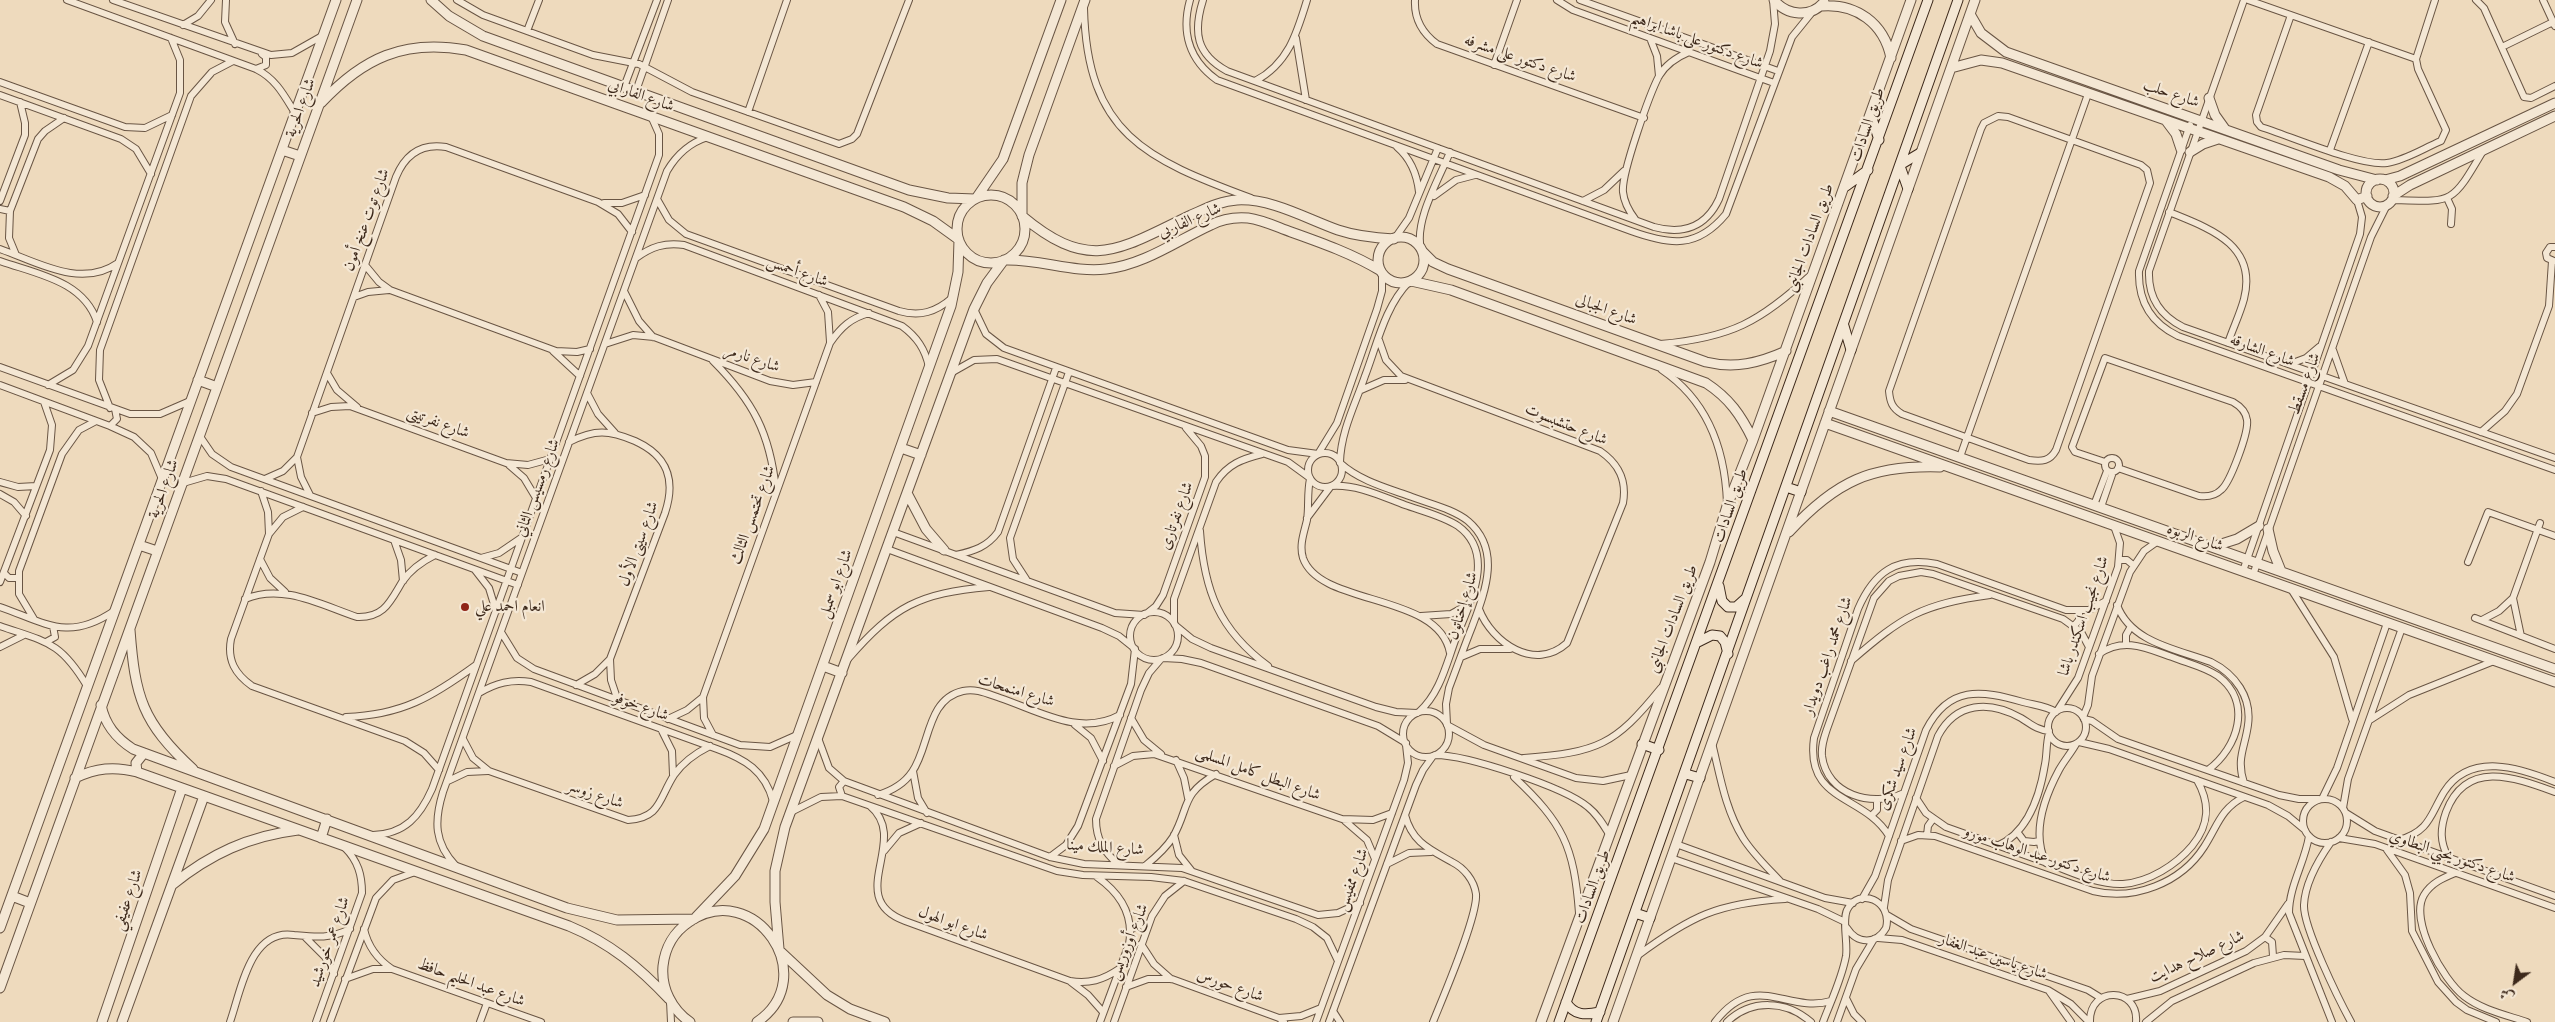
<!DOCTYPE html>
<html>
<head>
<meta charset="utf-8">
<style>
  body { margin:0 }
  #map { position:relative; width:2555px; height:1022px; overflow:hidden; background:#eedabd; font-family:"IM FELL French Canon",Amiri,serif }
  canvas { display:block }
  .north { position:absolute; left:2490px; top:957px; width:50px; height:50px; -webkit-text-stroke:4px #f4e7d4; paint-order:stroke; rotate:211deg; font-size:14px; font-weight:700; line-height:20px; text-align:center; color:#3d291b }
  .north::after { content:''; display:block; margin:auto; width:18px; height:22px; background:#3d291b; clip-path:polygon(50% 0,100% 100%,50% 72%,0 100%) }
</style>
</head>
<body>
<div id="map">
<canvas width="2555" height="1022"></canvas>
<div class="north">ش</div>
</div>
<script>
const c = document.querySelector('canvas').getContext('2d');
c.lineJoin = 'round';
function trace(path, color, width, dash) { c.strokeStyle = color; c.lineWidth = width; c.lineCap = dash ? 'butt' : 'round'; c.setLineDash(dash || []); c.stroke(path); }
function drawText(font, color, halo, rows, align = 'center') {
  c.font = font + ' "IM FELL French Canon",Amiri,serif'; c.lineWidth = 4.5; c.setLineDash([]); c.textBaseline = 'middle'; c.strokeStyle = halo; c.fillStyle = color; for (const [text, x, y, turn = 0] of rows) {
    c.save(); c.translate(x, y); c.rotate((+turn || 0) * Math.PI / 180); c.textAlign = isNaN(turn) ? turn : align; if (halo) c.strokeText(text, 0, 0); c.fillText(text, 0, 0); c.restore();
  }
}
const minor = new Path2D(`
  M67,0l189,69c20,10 28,26 39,44
  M113,0l158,55 21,-2 30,-17
  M226,0l-1,22 10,22
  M457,0l26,15 110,40 46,9 53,28 147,52 13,-5 5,-5 52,-134
  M1190,0c-9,32 -1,60 27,80l414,151c39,14 66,18 95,-17l66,-177 21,-26
  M1203,0c-10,32 -7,54 24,71l427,156c29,8 52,0 65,-28l51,-148 5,-27 -2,-24
  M1415,0c-1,19 7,33 22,44l207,74
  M1557,0l16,10 201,73
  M1580,0l198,71
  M2244,0l-95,271c-1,26 10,44 34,56l372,131
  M2248,0l168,59
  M2476,0l8,8 40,89 7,1 24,-12
  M2543,0l12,26
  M1084,8c3,126 62,151 167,190
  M2291,15l-35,100 1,7 4,5c29,9 100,40 126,36 19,-3 37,-15 54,-22l5,-11 -28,-61 -2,-10 19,-59
  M183,25l15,-9 13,-16
  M527,31l12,-31
  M1296,38l10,62
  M1650,38l7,18 2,20
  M2502,47l51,-25
  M1494,65l23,-65
  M256,69l10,-4v-8l-4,-3
  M1255,81c33,-17 42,-48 52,-81
  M0,82l125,45 20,1 27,-13
  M624,87l33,-87
  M636,91l32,-91
  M0,95l121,44 15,10 15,25
  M748,112l39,-112
  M1998,116l10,1 133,48 6,5 3,13 -94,267c-6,11 -14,12 -27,10l-127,-46c-10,-6 -12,-12 -13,-23l92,-262 3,-6z
  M2190,125l-51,146c-1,30 12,52 39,65l377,134
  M1397,147c14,12 20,27 22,45
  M2330,150l39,-108
  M1434,196l22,-16 19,-5
  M2447,198l5,11 -1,15
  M657,199l12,21 17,14 213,77c21,6 37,1 53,-13
  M2392,200c62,2 59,5 91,-49
  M0,201l25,-66v-12l-5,-21
  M1583,201l21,-11 20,-19
  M604,203h18l23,-8
  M0,209l10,2
  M2169,212c39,16 89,32 75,87 -4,15 -11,29 -16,44
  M1635,219c-6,-8 -11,-17 -12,-27 -2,-18 27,-99 36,-116 7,-12 18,-19 30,-24
  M1395,238l14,-20 29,-70
  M0,249c37,13 81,40 118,14
  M1421,249c-7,-28 18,-70 29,-97
  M16,255l-7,-17 1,-27 28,-72 7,-8 19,-13
  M636,258c15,-11 29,-16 48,-13l218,81c15,11 23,23 27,41
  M0,261c37,13 84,20 97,61
  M2554,261l-7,-3 -1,-5 4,-6h5
  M365,265l14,17 11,8 166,61 21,1 13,-3
  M624,291l15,30 14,16
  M819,295l9,17 2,30
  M354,297l14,-5 21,-2
  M974,309l12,25 18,14 284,102 30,4
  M1379,340l7,20 15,16 199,75c19,13 27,29 23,52l-56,140c-32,29 -75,0 -88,-34
  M605,344l28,-9 21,2 116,44 23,4 23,-3
  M1660,344c71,-6 100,-22 152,-70
  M2333,350l12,34
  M553,351l27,25
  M713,361c40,40 57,72 63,129
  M2290,364l16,-6 13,-11
  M0,367l130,47h30l30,-13
  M1662,370c46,31 63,79 65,133
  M327,373l10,17 20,17
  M951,373l23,-13 23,-1 291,103 22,16
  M0,385l110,41 24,11 17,16 11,26
  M48,385l25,-15 15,-24 92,-253v-33l-9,-22
  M1361,390l23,-10h21
  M587,393l11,21 17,19
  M110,408l-11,-28 1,-30 91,-254 21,-24 21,-11
  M312,413l19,-6 19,-1 156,57 22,2 22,-6
  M110,426l7,-7 -2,-10
  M2481,432l24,-21 12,-17 32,-88 3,-45
  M199,435l13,19 19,13 291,106
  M569,442c26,-13 40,-12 66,-1 33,15 41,39 30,72l-55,146 1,21 7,21
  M1308 470a17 17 0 1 1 34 0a17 17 0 1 1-34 0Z
  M1318,454l19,-31 40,-114 5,-18v-18
  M297,457l4,20 9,18
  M1960,457l128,-363
  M2105 465a7 7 0 1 1 14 0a7 7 0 1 1-14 0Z
  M1340,462c1,-31 15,-57 25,-86 12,-31 20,-70 44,-94
  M2105,462l-30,-10 -3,-5 33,-89 128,44c7,4 13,10 14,18 2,12 -17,63 -26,70 -6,6 -14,7 -22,6l-81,-28
  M1340,463c20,18 47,25 72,34 18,7 41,12 56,24 34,29 17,71 4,106 -8,20 -15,40 -23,61l-3,16 1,20
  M509,465l15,13 12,20
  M265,479l18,-8 14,-14 99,-280c9,-22 25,-34 50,-30l152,55 20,12 14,18
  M1310,479c-3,14 -1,28 -3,41 -3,13 -8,25 -4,38 17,49 136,34 147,95
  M0,482l18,5 18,-1
  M183,483l24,-7 19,3 292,106
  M1331,486c26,-2 50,10 74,19 17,6 38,11 53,21 39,28 11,78 -2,112 -10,27 -16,55 -37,74
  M261,491l7,21 1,22
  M0,494l14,8 12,14
  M2094,505l13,-34
  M303,507l-20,10 -14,17 -38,105c-4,21 4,35 21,47l153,55 19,12 15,17
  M2101,507l12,-35
  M1307,518l24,-32
  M1200,531c4,59 19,99 68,135
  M893,532l222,81 29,2
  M394,540l7,20 2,21
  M887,549l215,79 17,8 15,12
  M956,555c18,-4 31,-8 42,-23l58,-164
  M481,558l18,-5 22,-15
  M260,559l10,19 15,14
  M2120,560h7l6,5
  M2468,562l20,-50 67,24
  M475,570l14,18 7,23
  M2243,571l117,-337 2,-17 -5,-17
  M5,574l4,4h8
  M2253,575l118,-338 16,-32
  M1026,579l-13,-20 -3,-21 59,-166
  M0,582l50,-132 2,-25 -8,-23
  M2291,589l43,68 18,62
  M2513,598l8,38
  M245,599c38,-16 76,6 112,18 27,1 33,-15 45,-35 8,-12 21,-21 33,-27
  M2117,605c14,38 60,44 94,57 24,12 41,35 37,63 -3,23 -12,33 -4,58
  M0,607c46,16 68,35 114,4
  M1130 636a24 24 0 1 1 48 0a24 24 0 1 1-48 0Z
  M1146,614l10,-8 7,-11 42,-118v-21l-4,-10 -15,-18
  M1421,616l30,-2 18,-10
  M2475,618l80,31
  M34,619l-15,-25v-23l43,-117 17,-24 17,-9
  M2482,620l17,-9 14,-13 27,-75
  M1174,623v-24l42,-117c12,-18 26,-23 46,-28
  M1175,625l17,14 19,9 165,59 20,5 21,1
  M0,626c46,16 60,15 87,60
  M2074,626l5,-6v-9
  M501,632l16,26 17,11 206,76 30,2 27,-12
  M46,642l9,-5 -2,-11
  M2126,644v-9l4,-7
  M0,647l24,-12
  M2099,654c25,-17 47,-6 73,3 15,6 33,10 46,19 35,26 20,72 -10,94
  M1461,657l19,-8h30
  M1163,658l19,1 19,4 177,63 28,17
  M848,659c46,-53 71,-66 141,-72
  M1851,661c52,-45 71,-57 139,-66
  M576,685l19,-11 15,-15
  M479,693c17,-10 32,-14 52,-11l186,67c28,10 48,22 56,52
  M2048 727a19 19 0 1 1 38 0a19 19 0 1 1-38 0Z
  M2057,711l21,-33 40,-111 2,-24 -6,-17
  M1403 734a23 23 0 1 1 46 0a23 23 0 1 1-46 0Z
  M346,717c56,-2 86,-20 130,-52
  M2083,717l5,-12 4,-29 38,-104 14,-21 14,-10
  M1131,718l13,22 17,14
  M668,719l19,-9 16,-13
  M2084,719l8,2 26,18 161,56 20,4h20
  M2370,720l39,-25 85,-34
  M1075,725l16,13 12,23
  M1447,725l37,20 92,33 27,3 28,-6
  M661,729l11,22 1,24
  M713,735l-9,-17 -1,-21 127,-354c11,-16 21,-25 39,-30
  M818,738l11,30 15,13 206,76 34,7 98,4 136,47 20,-2 22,-10
  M463,739l10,19 16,13 139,49c33,-2 31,-22 46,-45 9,-13 22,-22 36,-29
  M2079,742l30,7 159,56 20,11 17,14
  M1712,743c8,32 13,66 31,95 10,16 24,29 37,43
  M1435,755c32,0 129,32 153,52 9,7 15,17 21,27
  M1524,758c74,-6 90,-12 137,-70
  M1176,760l8,18 4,20
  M1114,766l19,-10 21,-2 188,65 31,1 19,-7
  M913,771l5,27 9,15
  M1514,777c49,46 60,69 65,136
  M448,781l19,-9 21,-1
  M1904,793c-32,15 -77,2 -82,-37 -1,-10 2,-18 5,-27l47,-131 15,-17 10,-5 22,-4 12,2 130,45 18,13 8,15
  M878,795c13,-4 26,-11 34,-23 18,-25 14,-73 51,-81 13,-3 25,3 37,7 39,13 80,39 120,17
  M842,796l-3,-9 5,-6
  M1916,798l10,15 20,14c34,12 67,24 101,36 24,9 50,22 76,21 26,-2 53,-19 69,-38 18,-22 18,-43 5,-66
  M2322,799l15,-31 50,-145
  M2303 821a22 22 0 1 1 44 0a22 22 0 1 1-44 0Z
  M870,806c41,34 -27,92 35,115l165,60c19,3 33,-1 49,-12
  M2343,808l5,-29 54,-151
  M791,812l30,-15 21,-1 215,75 26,4 68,2 33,4 112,38 17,8 14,11 11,23
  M2346,813l29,18 180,65
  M1405,815c7,27 24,34 47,47 12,6 22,18 24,32 2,22 -33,103 -43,128
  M1871,816l6,-6v-9
  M1345,821l22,19 8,19
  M2018,833l6,8 10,1 5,-1
  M373,835c32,-1 47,-19 59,-46l227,-634v-21l-8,-18
  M1174,835l5,20 12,15
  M1927,835l1,-9 5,-7
  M1889,836c-25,-42 -84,-33 -75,-98l44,-129c16,-37 38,-53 79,-45l129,46h23l17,-9
  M2309,836c-4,26 -20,50 -20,77l43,109
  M2339,838l36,6 180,64
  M2399,840c31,-9 31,-25 45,-48 26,-41 76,-24 111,-10
  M1901,841l17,-6 17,1 158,55c41,10 88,-8 111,-44 13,-20 17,-39 40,-50
  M2331,842c-12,17 -26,41 -27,63 -1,22 35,95 47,117
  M1676,844l149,54 28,5
  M1997,846c31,-13 43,-51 48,-82 2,-10 1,-20 4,-31
  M2387,850l18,25 5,18 2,38 26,51 18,20 11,8 29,12
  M884,851l15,-18 22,-10
  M1050,857l16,-12 12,-19 53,-142 4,-35
  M2448,857c-8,-15 -8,-28 -2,-45 20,-53 68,-35 109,-20
  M1671,858l147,51 27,13
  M2046,863c-15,-30 -2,-65 13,-93 5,-9 12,-17 17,-26
  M1387,864l22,-11 22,-1
  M1119,865c-15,-13 -23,-25 -23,-46l45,-129 8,-17 12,-14
  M1146,865c10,-8 20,-17 27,-28 17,-30 7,-42 43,-63
  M456,866c-22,-23 -22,-45 -13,-74l224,-621c10,-17 22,-28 41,-34
  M2455,873c-12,5 -24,10 -31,22 -15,25 19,85 40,101 18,14 42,19 63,26
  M1097,877c23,16 37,38 32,67l-29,78
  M1862,899l13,-23 51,-146c23,-45 55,-40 97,-28 11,3 23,4 33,10
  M1884,907l4,-27 50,-144c18,-34 51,-36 83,-18 10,6 16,12 28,13
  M1887,915l24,14 177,61 13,8
  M364,929c4,18 13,30 28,40l149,53
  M1130,930l10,-6 7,5
  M2265,937l7,5 1,14
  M306,938l19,19 9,17
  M1878,938l24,2 146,50 23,14 18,18
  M1141,944l13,20 17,15
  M1637,956c54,-40 81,-53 148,-57
  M345,979l28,-10h19
  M1071,982l17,13 15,17
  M1126,987l22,-8h24l107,39 5,4
  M2049,991l22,31
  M1846,998l8,16 8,8
  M2127,999l33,-8 86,-40 19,-14 23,-33
  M670,1001l1,21
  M1333,1011l7,11
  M1279,1018l22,-2 20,-8
  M230,1022c11,-31 20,-94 64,-87 21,2 36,4 56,-6
  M316,1022l46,-129c0,-18 -4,-32 -17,-45
  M330,1022l46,-124 17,-18 22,-8
  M480,1022l7,-19
  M1114,1022l38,-106 13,-20 19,-15
  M1316,1022l88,-242 4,-17 -2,-18
  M1329,1022l87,-237 7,-15 10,-14
  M1715,1022c41,-53 71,-8 116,-21
  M1727,1022c24,-23 59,-22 84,0
  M1823,1022c8,-21 19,-44 23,-66 2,-13 -4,-35 1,-46 12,-24 46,-9 39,18 -10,17 -29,16 -39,0
  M1837,1022l19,-53 18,-30
  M2090,1022c-1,-37 49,-35 46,0
  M2146,1022l26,-21 82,-38 30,-8 21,1`);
const tertiary = new Path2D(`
  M431,0l18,16 34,20 426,154 39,8 27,1
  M1774,0c13,16 37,18 50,2
  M1821,6c35,-3 63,17 70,52
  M1970,14l11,19 25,19 333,118 38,10
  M1951,68l30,-8 21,3 327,114 16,9 12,14 10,-4
  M2209,98l6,17 10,14
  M321,103c42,-45 83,-64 145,-53l438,157 29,14 25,18
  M2167,122l9,12 5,15
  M282,150l18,6
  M2190,152l13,-8 15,-5
  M2366 193a14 14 0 1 1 28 0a14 14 0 1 1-28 0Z
  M2385,180l15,-4 155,-73
  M957 229a34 34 0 1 1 68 0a34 34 0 1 1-68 0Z
  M2393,196l17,-11 145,-69
  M977,197l26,-38 58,-159
  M1022,214v-31l7,-28 56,-155
  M1022,216c69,58 97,33 169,-1 14,-6 29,-14 46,-15 34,-2 70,19 101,30 18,6 37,8 56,9
  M1378 260a23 23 0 1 1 46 0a23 23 0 1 1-46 0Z
  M1422,251l11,11 15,7 258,93c29,7 53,1 80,-11
  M1005,260c35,-1 69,13 101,9 38,-4 72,-29 105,-44 11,-6 24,-8 37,-7 15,2 29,9 43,14 31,11 62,22 90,39
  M1411,281l40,9 255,93c23,15 35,32 47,57
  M198,380l19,7
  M1829,411l726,258
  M1825,423l730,259
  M901,448l20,7
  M907,493l19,36 18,21
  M2268,529l5,22 8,20
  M1789,532c47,-51 82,-67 151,-65
  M139,545l18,6
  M2212,547l25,-8 22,-13
  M130,630c5,66 12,93 63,139
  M823,666l19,7
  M101,705c4,20 15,33 32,44l434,159 50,12 77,-1
  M137,772l-1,-9 8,-10
  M75,778c21,-10 39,-12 62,-6l432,154c41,17 70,41 100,73
  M321,838l6,-19
  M172,885c38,-31 77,-49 126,-55
  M12,896l18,7
  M696,917l39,-41 29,-47 187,-523 7,-34 1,-32
  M0,928l336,-928
  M779,949l-4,-47v-31l10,-44 189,-518 13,-26 17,-23
  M781,952l46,43 23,14 35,13
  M0,988l357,-988
  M102,1022l80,-234
  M122,1022l82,-226
  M690,1022c-18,-12 -29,-34 -27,-56 2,-18 11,-34 26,-44 65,-45 134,55 68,100
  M793,1022h25
  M1541,1022l169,-460 17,-56 26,-66 158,-440
  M1613,1022l362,-1022`);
const secondary = new Path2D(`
  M1871,115l8,25
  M1900,165l20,-12
  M1900,166l8,23
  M1846,186l22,-16
  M1844,326l7,24
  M1786,487l15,5
  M1719,586l3,15 6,6h8l10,-9
  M1698,642l14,-7 8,1 5,6 3,12
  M1642,744l17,6
  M1686,774l14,4
  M1635,913l15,5
  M1566,1002c8,14 20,13 34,10
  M1559,1022l369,-1022
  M1596,1022l362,-1022`);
trace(minor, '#695544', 8);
trace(tertiary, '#695544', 11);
trace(secondary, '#3d291b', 11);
trace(minor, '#f4e7d4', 6);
trace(tertiary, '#f4e7d4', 9);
trace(secondary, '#f4e7d4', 9);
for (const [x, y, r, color] of [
  [465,607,5,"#8f2418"]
]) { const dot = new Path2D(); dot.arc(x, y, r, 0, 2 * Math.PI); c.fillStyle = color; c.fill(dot); trace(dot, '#f4e7d4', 2); }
drawText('16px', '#3d291b', '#f4e7d4', [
  ["شارع دكتور على باشا ابراهيم",1697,41,20],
  ["شارع دكتور على مشرفه",1520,59,19],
  ["شارع حلب",2171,94,19],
  ["شارع الفارابي",641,96,20],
  ["شارع الحرية",301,108,-70],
  ["طريق السادات",1868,125,-71],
  ["شارع توت عنخ أمون",367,220,-70],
  ["شارع الفاربي",1190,221,-23],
  ["طريق السادات الجانبى",1810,238,-70],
  ["شارع أحمس",797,272,20],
  ["شارع الجبالى",1606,310,20],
  ["شارع الشارقه",2262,351,20],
  ["شارع نارمر",752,359,19],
  ["شارع مسقط",2305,384,-70],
  ["شارع نفرتيتى",438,423,20],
  ["شارع حتشبسوت",1566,425,22],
  ["شارع رمسيس الثاني",538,488,-70],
  ["شارع الحرية",164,489,-70],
  ["طريق السادات",1731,506,-71],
  ["شارع تحتمس الثالث",753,515,-70],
  ["شارع نفرتارى",1177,516,-70],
  ["شارع الربوه",2195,538,19],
  ["شارع سيتى الأول",639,544,-70],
  ["شارع ابو سمبل",836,584,-70],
  ["شارع إخناتون",1463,606,-73],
  ["شارع نجيب اسكندر باشا",2084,616,-71],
  ["طريق السادات الجانبى",1673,619,-69],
  ["شارع محمد راغب دويدار",1828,656,-71],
  ["شارع امنمحات",1016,691,17],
  ["شارع خوفو",641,707,20],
  ["شارع سيد شكرى",1898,769,-70],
  ["شارع البطل كامل المسلمى",1258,774,20],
  ["شارع زوسر",595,795,19],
  ["شارع الملك مينا",1105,848,4],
  ["شارع دكتور عبد الوهاب مورو",2037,855,18],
  ["شارع دكتور يحيي البطاوي",2452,857,19],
  ["شارع ممفيس",1353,880,-70],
  ["طريق السادات",1593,887,-70],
  ["شارع عفيفي",128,900,-71],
  ["شارع ابو الهول",953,924,20],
  ["شارع عمر خورشيد",330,942,-71],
  ["شارع أوزوريس",1129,942,-68],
  ["شارع ياسين عبد الغفار",1993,957,19],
  ["شارع صلاح هدايت",2197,957,-25],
  ["شارع عبد الحليم حافظ",471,983,20],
  ["شارع حورس",1230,986,20]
]);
drawText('16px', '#3d291b', '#f4e7d4', [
  ["انعام احمد علي",475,607]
], 'left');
</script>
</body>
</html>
